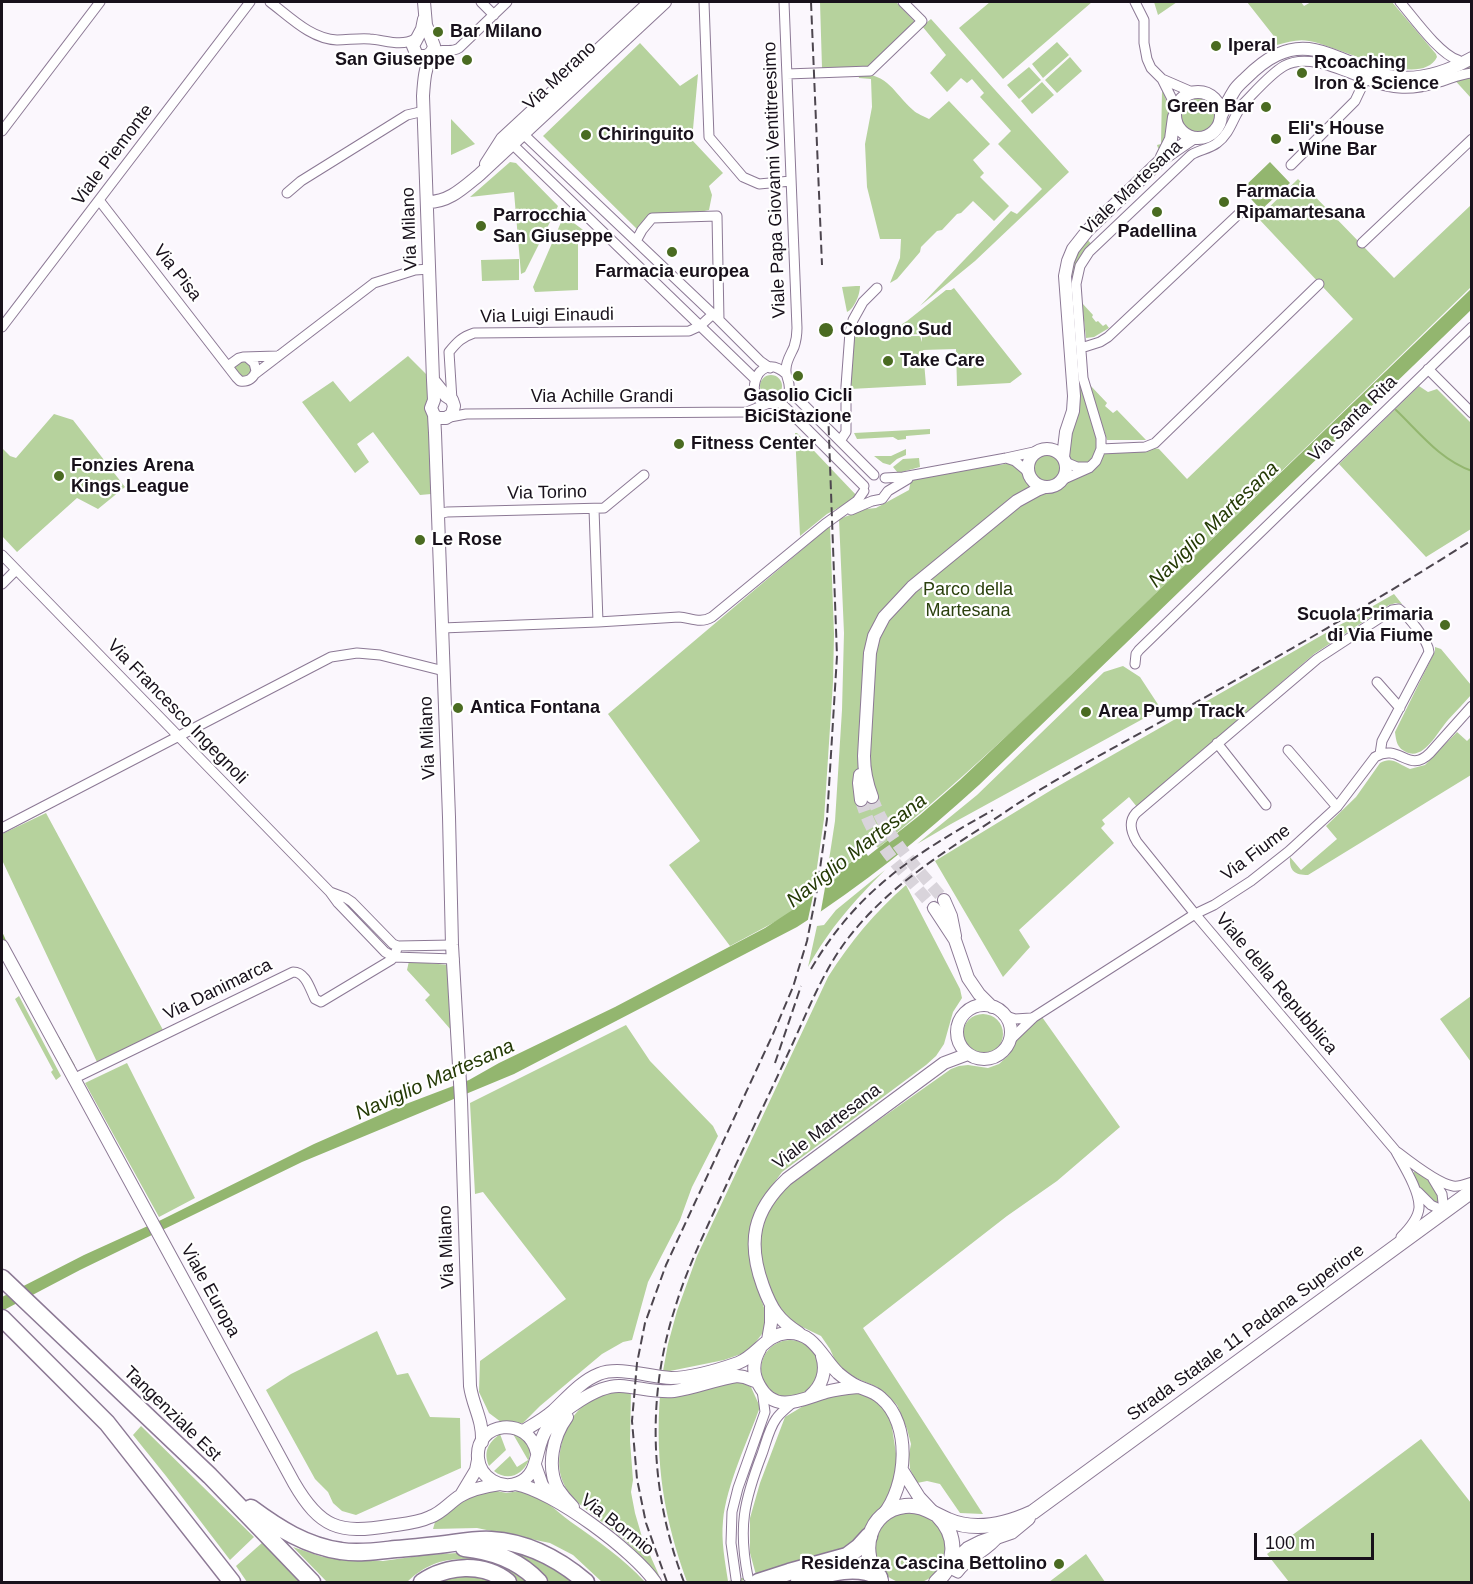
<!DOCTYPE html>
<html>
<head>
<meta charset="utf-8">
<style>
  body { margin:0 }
  #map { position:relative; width:1473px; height:1584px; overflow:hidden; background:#fbf7fd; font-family:Arial,sans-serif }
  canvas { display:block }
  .frame { position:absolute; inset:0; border:3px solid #18111b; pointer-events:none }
  .scale { position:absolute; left:1254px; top:1533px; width:120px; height:27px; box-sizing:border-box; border:3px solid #18111b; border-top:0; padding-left:8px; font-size:18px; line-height:21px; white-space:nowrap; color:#18111b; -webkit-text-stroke:4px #fff; paint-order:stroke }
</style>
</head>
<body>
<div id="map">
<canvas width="1473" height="1584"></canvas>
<div class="frame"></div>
<div class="scale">100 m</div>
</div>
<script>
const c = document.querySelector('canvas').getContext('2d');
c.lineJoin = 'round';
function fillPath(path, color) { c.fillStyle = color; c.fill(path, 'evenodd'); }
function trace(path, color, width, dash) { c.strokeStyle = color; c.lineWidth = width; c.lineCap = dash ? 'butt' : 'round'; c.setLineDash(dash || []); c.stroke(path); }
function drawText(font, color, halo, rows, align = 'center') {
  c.font = font + ' Arial,sans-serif'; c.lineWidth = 4.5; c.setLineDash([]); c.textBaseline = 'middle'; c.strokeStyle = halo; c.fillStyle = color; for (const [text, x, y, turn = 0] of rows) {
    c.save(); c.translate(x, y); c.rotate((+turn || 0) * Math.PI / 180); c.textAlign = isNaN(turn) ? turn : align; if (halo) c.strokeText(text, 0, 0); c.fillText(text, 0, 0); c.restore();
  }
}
fillPath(new Path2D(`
  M820,2h76l20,21 -46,45h-48z
  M990,2h102l-89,77 -44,-51z
  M1154,2h23l-19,13z
  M1247,2h54l3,4 7,-4h81l44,52 1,3c-17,34 -101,-12 -128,-16 -11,-2 -21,1 -32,4l-4,-10z
  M931,19l138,153 -94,89 -55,45 91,-95 6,3 25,-25 -44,-45 13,-13 -31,-34 4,-4 -12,-14 -5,4 -6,-5 -14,14 -17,-19 16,-18 -24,-29z
  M1057,42l12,13 -26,23 -11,-14z
  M640,43l40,43 18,-12 -6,66 31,33 -14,13 3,9 -3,15 -18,4 -35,2 -16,16 -97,-96z
  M1070,57l12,14 -25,22 -12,-13z
  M1471,64v34l-20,-22z
  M1029,67l12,13 -22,19 -12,-14z
  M858,74c30,-1 35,18 55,36 4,4 11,6 16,9l20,-18 41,43 -17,16 11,13 -4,4 29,29 -15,15 -21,-20 -12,12 -4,1 -15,16 -5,1 -16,16 -1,5 -23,27 -7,4 10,-25 1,-19h-21l-13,-52 -2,-43 7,-37 -1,-28 -12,-1z
  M1042,82l12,13 -22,19 -11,-13z
  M1162,91c10,15 7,43 -3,58l-1,-1 -1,-3 4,-1z
  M1180 115a18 18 0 1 1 36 0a18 18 0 1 1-36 0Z
  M451,119l24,25 -24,11z
  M510,162l6,1 42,43 -33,66 -4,2 -7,-82 -44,5z
  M1298,179l96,99 77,-73v82c-107,104 -215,209 -322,313 -88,85 -175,171 -271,248l-3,-4 -35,26 -1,6 -14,10 10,-65 7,-111 2,-77 -5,-114 27,-10 10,-1 33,-18 2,-10 85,-17 4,2 14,-3 13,9 4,9 15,9 43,-21 -24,-6 6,-43 -5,-152 20,-29 8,9 -15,21 4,110 18,70 49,-1 9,2 28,30 166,-160 -95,-101z
  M567,218l23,17 -12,1v54l-43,2 -2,-5 29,-67z
  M519,259v21l-37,1 -1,-21z
  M856,286h4c0,9 -6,23 -13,26l-5,-25z
  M954,288l68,86 -12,9 -53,3 -1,-37 -33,1 3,35 -76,4 3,-52 67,-1 2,6v-8l-24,1 1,-9 8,-5 39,-31h5z
  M1082,303l11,12 -1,2 4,5 2,-1 5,5 3,-2 3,4 -15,9 -8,1z
  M408,356l19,19 4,119 -11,1 -47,-63 -16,12 12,18 -14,11 -53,-71 31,-21 17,21z
  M235 369a8 8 0 1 1 16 0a8 8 0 1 1-16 0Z
  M760 386a11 11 0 1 1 22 0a11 11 0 1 1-22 0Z
  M1089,384l18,19 -2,3 8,7 4,-3 29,30h-39z
  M1419,386l9,6 9,-3 35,35 -1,105 -45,28 -87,-93z
  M54,414l19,6 52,67 -27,22 -21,-11 -60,54 -15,-16v-88l8,8 6,2z
  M761,414l9,1 15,7 -31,1v-4z
  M930,429v5l-24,2v3l-8,1 -5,-3 -36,2 -3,-6z
  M795,433h2l61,64 -31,17 -27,22z
  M906,449v6l-9,4 -7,6 -7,-2 -9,-7h17z
  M1034 468a13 13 0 1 1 26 0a13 13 0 1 1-26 0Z
  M919,458l1,9 -22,6 -5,-6 10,-8z
  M830,526l4,108 -1,48 -9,137 -11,76 -29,22 -54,29 -61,-81 31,-24 -92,-127z
  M1394,594l8,10 -6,-1 -7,2 -75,49 -177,153 -8,-10 -27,23 3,4 -4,4 13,15 -95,87 11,17 -27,30 -68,-116 118,-72z
  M1435,647l6,2 30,36v10c-7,8 -15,16 -23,25 -10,11 -24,41 -42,32 -9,-4 -10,-11 -11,-20l40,-81z
  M1123,666l17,11 21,32 -210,115 -34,20 60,-49 127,-123z
  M1457,732l10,9 4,-4v38l-163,100c-13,0 -19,-4 -18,-18l11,13 36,-31 -11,-13 30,-29 24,-34c12,-7 18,1 30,6l15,-4z
  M46,813l117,217 -41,22 -25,10 -95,-202v-26z
  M885,870c-32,32 -55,58 -77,97l9,-41 7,-1 12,-15z
  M906,885l54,104 2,9 -9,14 -9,32 -8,12 -10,9 -144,107 -19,26 -10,21 -4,32 3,19 15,47 -2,13 -13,17 -8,6 -20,7 -54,11h-7l5,-27 9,-33 20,-55 131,-279c23,-36 46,-64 78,-92z
  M409,961l39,4 3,65 -26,-30 5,-5 -23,-25z
  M19,996l42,80 -5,4 -5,-8 2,-2 -38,-71z
  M1471,996v66l-31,-43z
  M963 1034a20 20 0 1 1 40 0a20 20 0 1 1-40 0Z
  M1042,1017l78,110 -63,54 -50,35 -144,112 120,186 -23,-1 -20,-29 -13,-3 -10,2 -7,-14 -1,-15 2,-10 -4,-15 -10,-24 -20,-18 -26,-11 -13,-9 -8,-18 -9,-13 -27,-13 -11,-9 -10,-17 -12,-34 -1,-20 3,-19 9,-21 22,-23 157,-111 8,-3 9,-1 20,3 11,-4 10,-9 8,-17z
  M626,1025l24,36 63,65 5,10 -26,51 -12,33 -32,62 -16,58 -9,2 -21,12 -62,52 -17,17 -18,2 -16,-12 -10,-21 1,-31 86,-62 -83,-107 -8,2 -5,-91z
  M127,1063l68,135 -36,19 -74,-134z
  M1415,1171l19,11 6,19 -6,2 -10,-5 -12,-24z
  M377,1331l20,44 11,-2 22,44 30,1 1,50 -105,47 -14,-4 -9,-8 -5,-11 -13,-13 -49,-89 25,-16z
  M761 1369a29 29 0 1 1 58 0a29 29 0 1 1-58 0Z
  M738,1381l13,6 9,20c-12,33 -34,79 -37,114 -2,20 2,40 5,60l28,-6 -6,-22v-35l10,-35 25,-66 30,-18 17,-6h32l16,11 11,17 6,39 -4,25 -9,19 -14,15 -11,21 -16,12 -69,19 -36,11h-51c-23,-64 -32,-118 -27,-187z
  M631,1390l-1,51 3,39 -2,12 4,21 7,24 20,45c-12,-15 -25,-31 -40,-44 -38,-34 -78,-44 -57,-106 5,-15 23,-35 38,-39 9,-2 19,-2 28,-3z
  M141,1426l113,111 -24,23 -64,-84 -33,-41z
  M500,1434l6,16 -17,16c-6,-14 -1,-23 11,-32z
  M513,1434c3,1 6,2 9,4 21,15 -4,52 -28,33l16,-15 7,11 11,-7z
  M1421,1439l50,64v79h-182l-22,-28z
  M524,1490c18,6 32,21 47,32 27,19 52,36 74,60h-43l-29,-27 -23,-12 -73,-15 -44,1 2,-7 33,-24 13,-5 15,-2 11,2z
  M874 1548a36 36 0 1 1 72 0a36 36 0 1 1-72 0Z
  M263,1542l39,40h-55l-11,-16z
  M293,1547l30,10 60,4 43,-6 47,-3 26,8 33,22h-18c-4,-4 -8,-10 -13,-13 -16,-11 -50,-13 -67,-5 -10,4 -20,11 -27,18h-80z
  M493,1547l35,7 30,16 17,12h-29z
  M1086,1554l19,28h-56z
  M455,1572l48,10h-76z`), '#b6d29d');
fillPath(new Path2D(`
  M1270,162l20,21 -29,27 -19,-21z
  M1471,289v21l-492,475c-57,52 -117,101 -182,142l-283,147 -212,88 -222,108 -78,41v-14l82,-42 77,-35 153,-76 84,-37 71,-27 30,-17 116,-56 150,-79 32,-21 42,-31 1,-6 25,-18 3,4 52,-41 40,-35 110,-104z`), '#93b66f');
fillPath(new Path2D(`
  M826,882l-6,34 -13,8 7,-33z`), '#fbf7fd');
trace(new Path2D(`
  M1396,410c23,22 44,50 76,61
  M2,934l4,9
  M58,1037l16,29`), '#93b66f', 2);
trace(new Path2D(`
  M872,797c14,40 45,71 72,103
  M861,800c11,43 46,75 73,108`), '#d9d4db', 12, [12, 6]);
const street = new Path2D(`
  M270,2c20,15 41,37 67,38 11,0 22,-2 33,-1 15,1 31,8 45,0
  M481,2l13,13
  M704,2l5,135 34,40 16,7 32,-3
  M784,2l13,326c0,7 -1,13 -3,19 -3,7 -8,14 -8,22 -1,8 5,13 3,22 -3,7 -8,11 -14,12 -36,7 -20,-57 11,-29
  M1135,2l9,18v23l3,16 4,9 11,11 14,28
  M1400,2c13,15 39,52 58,58
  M432,53c9,-6 18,1 27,-5l48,-46
  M787,74l83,-3 52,-50 -19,-19
  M1162,79l30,13
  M519,130l200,190 41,41 10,7
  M2,131l98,-129
  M509,141l246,238
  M1291,165l64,-64 10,-21
  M287,193l14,-12 106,-66 17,-4
  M99,200l137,177 4,4c8,1 13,-2 16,-10l-2,-8 -7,-6
  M636,241l6,-11 10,-12 65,-2 2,104
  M1362,243l110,-104
  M2,327l248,-325
  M1081,348l19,-6 8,-5 136,-128
  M228,366l11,-8 4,-1 34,-1
  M1428,369l44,44
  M255,374l119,-91 41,-13 15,-1
  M789,390l85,85
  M452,400l-3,-48c8,-10 13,-15 25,-19l215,-2 11,-5 13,-12
  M778,402l6,4 80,80
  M450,417l16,-3 281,-2 22,-9
  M840,441l6,-9v-46l4,-54 3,-12 10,-18 14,-14
  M1101,449l44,-2 10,-4 164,-159
  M1006,458l9,3 12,10
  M1065,462l12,5h11
  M885,478l18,-1 103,-19 32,-7
  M1062,480l27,-12 7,-7 5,-12v-11l-18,-60 -7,-94 4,-18 9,-14 102,-97c8,-5 18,-6 26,-12 14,-10 16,-27 26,-39 12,-12 27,-30 41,-38 33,-18 79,20 115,22 13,1 25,-1 37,-5 12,-3 23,-9 36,-10
  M594,509l4,113
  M851,510l21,-9 10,-2 6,-8 20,-12
  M438,514l9,-2 157,-4 40,-33
  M2,555l328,337 8,11 47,49 9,5 60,2
  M2,584l14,-14
  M442,628l156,-6 81,-5c12,1 21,7 33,0l113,-93 32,-23 7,-10
  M1135,664l1,-10 3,-4 333,-323
  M1377,682l23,26
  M1217,743l49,62
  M1288,750l49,57
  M1380,754l2,-13 47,-89c-1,-12 -21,-36 -30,-43l-7,1 -75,49 -181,154c-8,9 -5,19 1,29l58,72 200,236c8,15 25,41 24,58 -1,11 -11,22 -18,29
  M2,828l329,-171 26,-4 23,2 64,16
  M330,892l16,6 6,4 41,42 5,2 54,-1
  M1003,1015l12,4 16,-1
  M1009,1041l25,-24 161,-103 19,-9 37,-24 38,-30 48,-44 38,-50c25,-15 33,18 55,-4l42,-47
  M73,1079l220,-107c13,0 17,17 22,27l6,3 70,-42 3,-3 4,-11
  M1396,1151c13,10 42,33 57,35 6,1 13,-2 19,-4
  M1418,1192l13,13 13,6 -2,-17 -9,-15
  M948,1568l10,5c10,-15 31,-21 41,-36
  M748,1577c-10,-50 -4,-76 14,-123 4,-11 7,-25 14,-35 4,-6 11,-11 16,-16
  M736,1579l-5,-36 1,-31 6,-24 27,-76 -3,-22`);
const secondary = new Path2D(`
  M415,53c8,6 17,3 19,-7l-8,-21 -2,-23
  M432,53c-7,14 -8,27 -9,43l10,284 1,20 -3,8 3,7 1,18 14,384 3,128 9,155 9,286c3,21 13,33 12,56
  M418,58l-5,-12 9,-17 2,-10
  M1175 115a23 23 0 1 1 46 0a23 23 0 1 1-46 0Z
  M1221,116c4,-9 8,-17 13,-25 3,-5 8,-9 12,-13 19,-19 41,-34 69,-28 25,5 48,21 73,26 29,6 59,-4 84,-18
  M1162,157l9,-18 3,-22
  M486,164l16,-25 148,-137
  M428,202c21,0 35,-14 51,-27l186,-173
  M433,380l13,16 6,4 2,6 -2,8 -6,4h-8l-4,-3
  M1028 468a19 19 0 1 1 38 0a19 19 0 1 1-38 0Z
  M1063,457l3,-25 7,-21 1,-15 -9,-120 3,-15 5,-12 15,-19 73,-70 32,-22
  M860,775l-1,8 2,17
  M872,797c-5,-13 -8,-27 -8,-41l6,-103 4,-17 10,-19 28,-30 105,-86 20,-11 8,-3
  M944,900l7,16 4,20
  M934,908l21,32 13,38 11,16 13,13
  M2,946l292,537c26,45 45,51 95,43 14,-2 29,-3 41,-9 12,-4 20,-15 30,-21 12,-7 26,-10 40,-12
  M957 1032a27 27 0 1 1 54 0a27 27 0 1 1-54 0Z
  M799,1333c-21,-13 -28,-25 -36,-47 -16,-44 -10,-75 24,-107l157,-116 24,-9
  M768,1340l3,-17v-16
  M760,1349c-7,12 -8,24 -1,36 16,30 43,14 67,7 10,-3 21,-4 32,-5
  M810,1396c12,-10 17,-25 12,-40
  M567,1417c-14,19 -21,50 -9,72 4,6 10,13 15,18
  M523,1431c10,-6 21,-12 30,-20 14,-13 28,-30 46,-37 21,-8 50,3 72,4 22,0 47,-8 67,-15 19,-7 28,-29 49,-30 27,-2 35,25 51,40 6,5 12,10 19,13 8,4 17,5 24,12 31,26 26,88 2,117
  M537,1453c-8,-38 -62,-32 -59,5 2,20 23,32 40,25 23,-9 16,-37 29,-54 14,-18 50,-44 73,-43 18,1 37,7 54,5 22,-3 42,-12 63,-15l7,1 13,5
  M535,1465l7,20 9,11
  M902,1470l17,27 14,15
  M516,1484c37,7 118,67 139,98
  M461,1495l15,-25 2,-10`);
const primary = new Path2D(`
  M948,1568l20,-19 14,-7 29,-10 17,-14
  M881,1580c-24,-25 -13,-70 24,-74 17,-2 28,8 43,14 27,12 59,4 85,-8l439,-321
  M936,1582c21,-18 22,-46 2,-66`);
const highway = new Path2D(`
  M2,1278l208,198 102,106
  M2,1318l105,105 125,159
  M251,1508c27,20 55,38 90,43 18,3 37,0 55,-2 16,-1 33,-3 50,-5 15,-2 30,-5 45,-4 36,2 69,20 95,42
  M464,1548c29,3 55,12 75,34
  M422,1582c25,-17 61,-20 86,0
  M758,1582l31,-10 58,-16 12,-9 10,-11
  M799,1582c24,-7 56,-19 80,-5`);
trace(street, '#8c7995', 11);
trace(secondary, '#8c7995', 14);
trace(primary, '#8c7995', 16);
trace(highway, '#8c7995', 19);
trace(street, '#fff', 9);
trace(secondary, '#fff', 12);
trace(primary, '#fff', 14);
trace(highway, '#fff', 16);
trace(new Path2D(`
  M811,2l11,263
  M811,969c47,-80 104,-115 182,-159
  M775,1063l26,-77
  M667,1582l-21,-59 -9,-44 -5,-58 5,-58 8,-40 21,-58 107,-231 20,-47 14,-46 10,-51 10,-71 10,-163 -9,-246
  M684,1582c-34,-88 -38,-184 -9,-274 11,-37 28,-72 44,-107 24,-52 49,-104 73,-156 17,-37 32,-76 57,-108 36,-46 84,-78 132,-109 23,-15 44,-30 67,-43 35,-21 71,-40 107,-60 107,-59 214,-119 317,-185`), '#4d464f', 2, [9, 4.5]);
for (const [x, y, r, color] of [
  [438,32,6,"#4a6b21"],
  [1216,46,6,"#4a6b21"],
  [467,60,6,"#4a6b21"],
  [1302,73,6,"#4a6b21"],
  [1266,107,6,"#4a6b21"],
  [586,135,6,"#4a6b21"],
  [1276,139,6,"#4a6b21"],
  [1224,202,6,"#4a6b21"],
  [1157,212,6,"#4a6b21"],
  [481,226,6,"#4a6b21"],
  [672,252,6,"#4a6b21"],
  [826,330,8,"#4a6b21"],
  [888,361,6,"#4a6b21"],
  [798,376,6,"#4a6b21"],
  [679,444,6,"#4a6b21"],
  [59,476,6,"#4a6b21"],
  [420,540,6,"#4a6b21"],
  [1445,625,6,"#4a6b21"],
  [458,708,6,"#4a6b21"],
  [1086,712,6,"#4a6b21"],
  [1059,1564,6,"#4a6b21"]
]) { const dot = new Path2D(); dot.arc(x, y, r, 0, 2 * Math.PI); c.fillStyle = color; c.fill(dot); trace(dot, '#fff', 2); }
drawText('bold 18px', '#18111b', '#fff', [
  ["Bar Milano",450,32],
  ["Iperal",1228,46],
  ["San Giuseppe",455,60,"right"],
  ["Rcoaching",1314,63],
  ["Iron & Science",1314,84],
  ["Green Bar",1254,107,"right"],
  ["Eli's House",1288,129],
  ["- Wine Bar",1288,150],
  ["Chiringuito",598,135],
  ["Farmacia",1236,192],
  ["Ripamartesana",1236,213],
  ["Parrocchia",493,216],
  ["San Giuseppe",493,237],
  ["Padellina",1157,232,"center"],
  ["Farmacia europea",672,272,"center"],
  ["Cologno Sud",840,330],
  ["Take Care",900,361],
  ["Gasolio Cicli",798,396,"center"],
  ["BiciStazione",798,417,"center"],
  ["Fitness Center",691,444],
  ["Fonzies Arena",71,466],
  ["Kings League",71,487],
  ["Le Rose",432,540],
  ["Scuola Primaria",1433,615,"right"],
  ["di Via Fiume",1433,636,"right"],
  ["Antica Fontana",470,708],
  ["Area Pump Track",1098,712],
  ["Residenza Cascina Bettolino",1047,1564,"right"]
], 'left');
drawText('18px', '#18111b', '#fff', [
  ["Via Merano",560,76,-43],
  ["Viale Piemonte",113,155,-53],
  ["Viale Papa Giovanni Ventitreesimo",775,180,-92],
  ["Viale Martesana",1132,188,-43],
  ["Via Milano",410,229,-92],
  ["Via Pisa",177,273,52],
  ["Via Luigi Einaudi",547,316,-1],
  ["Via Achille Grandi",602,397],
  ["Via Santa Rita",1353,419,-44],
  ["Via Torino",547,493,-1],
  ["Via Francesco Ingegnoli",177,712,46],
  ["Via Milano",428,738,-92],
  ["Via Fiume",1256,853,-37],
  ["Viale della Repubblica",1276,984,50],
  ["Via Danimarca",218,990,-26],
  ["Viale Martesana",827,1127,-37],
  ["Via Milano",447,1247,-92],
  ["Viale Europa",210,1291,61],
  ["Strada Statale 11 Padana Superiore",1246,1333,-36],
  ["Tangenziale Est",172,1414,44],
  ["Via Bormio",617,1525,38]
]);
drawText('18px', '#2b410e', '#fff', [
  ["Parco della",968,590],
  ["Martesana",968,611]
]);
drawText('italic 20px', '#243a05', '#fff', [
  ["Naviglio Martesana",1214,525,-44],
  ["Naviglio Martesana",857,851,-38],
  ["Naviglio Martesana",435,1080,-24]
]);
</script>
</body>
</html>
